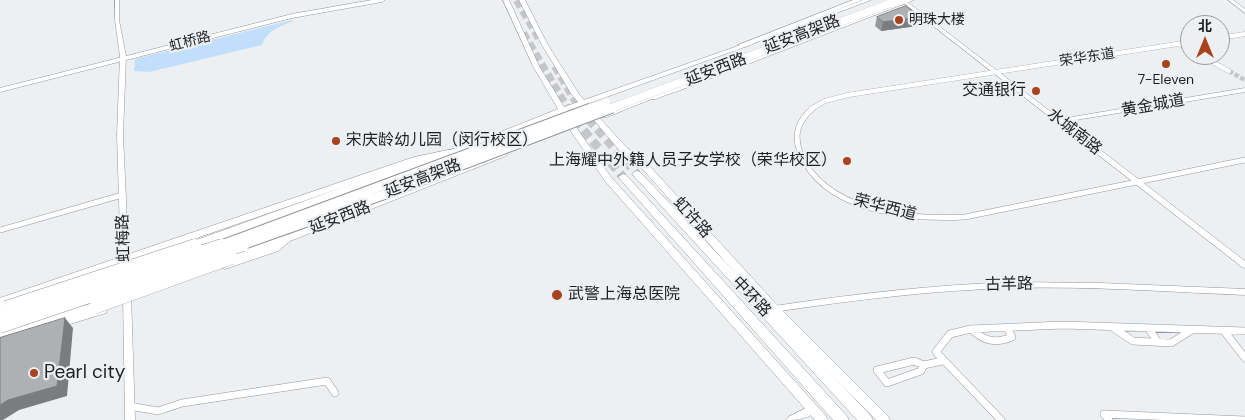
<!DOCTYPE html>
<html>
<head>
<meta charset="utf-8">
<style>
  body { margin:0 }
  #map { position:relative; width:1245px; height:420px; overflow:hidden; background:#edf0f3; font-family:"DM Sans","Noto Sans SC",sans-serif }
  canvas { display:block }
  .north { position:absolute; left:1180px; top:15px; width:50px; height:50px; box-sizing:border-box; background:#edf0f3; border:1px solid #9a9c9f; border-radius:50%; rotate:0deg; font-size:14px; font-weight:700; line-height:20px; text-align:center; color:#1e1f20 }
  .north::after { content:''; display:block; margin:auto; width:18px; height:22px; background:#a9421f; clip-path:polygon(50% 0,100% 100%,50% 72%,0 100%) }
</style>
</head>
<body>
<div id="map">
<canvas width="1245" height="420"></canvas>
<div class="north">北</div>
</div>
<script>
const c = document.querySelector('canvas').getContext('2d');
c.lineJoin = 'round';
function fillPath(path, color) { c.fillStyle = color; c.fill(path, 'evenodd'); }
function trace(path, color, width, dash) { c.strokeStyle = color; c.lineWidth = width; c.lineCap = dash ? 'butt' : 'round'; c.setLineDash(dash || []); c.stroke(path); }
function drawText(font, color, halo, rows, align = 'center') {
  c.font = font + ' "DM Sans","Noto Sans SC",sans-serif'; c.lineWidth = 4.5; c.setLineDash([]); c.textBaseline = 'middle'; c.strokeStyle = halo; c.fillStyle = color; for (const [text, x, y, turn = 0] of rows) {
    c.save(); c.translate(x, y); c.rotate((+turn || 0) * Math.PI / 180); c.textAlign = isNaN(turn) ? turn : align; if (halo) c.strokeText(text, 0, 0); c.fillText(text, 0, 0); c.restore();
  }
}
fillPath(new Path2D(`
  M292,20l1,1c-12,5 -27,10 -31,24l-113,27 -15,-1 1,-12z`), '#c1defb');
trace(new Path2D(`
  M1200,55l14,8
  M1229,71l16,9`), '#c4c6c9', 4.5, [4.5, 2]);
trace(new Path2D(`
  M517,0l24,42
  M523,33l45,76
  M555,66l25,43`), '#c4c6c9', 8, [8, 4]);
trace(new Path2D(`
  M567,108l6,10 50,59
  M579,108l58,66`), '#c4c6c9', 9, [9, 5]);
const minorFar2 = new Path2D(`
  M1220,38l25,-4
  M1179,44l11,6
  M1214,63l15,8
  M811,109l14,-8 23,-6 342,-53`);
const minorFar1 = new Path2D(`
  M813,108c-14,12 -20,25 -13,44 23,60 110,68 165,65l280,-57
  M0,230l122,-35`);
const minor = new Path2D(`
  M1112,327l21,14 38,2 21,-13
  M1148,328l10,14
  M971,329c13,12 24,15 41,8l-5,-9
  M1224,331l21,27
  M914,361l10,4 -3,6 -34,12 -10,-13z
  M924,365l18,-4
  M129,406l29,5 24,-8 145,-22 8,12
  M1104,414l141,6
  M1104,414l5,6
  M1001,420l-65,-68 14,-18 21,-5 92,-4 182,6`);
const tertiary = new Path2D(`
  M115,0h4v20l7,36 -3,79 6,129 -1,2h-6l-1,-2 -4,-129 3,-79 -5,-36z
  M900,0h5l155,119 185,-31v4l-181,30 181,139v7l-3,-1z
  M1013,282l87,1 145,6v6c-77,-3 -154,-9 -230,-7 -81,2 -161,12 -241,24l-3,-1 -1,-2 1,-2 3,-1c79,-12 159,-21 239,-24z
  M127,292l3,1 1,2 4,125h-10l-2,-125 1,-2z
  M812,405l3,1 2,3c-7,10 -19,11 -31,11l2,-3z`);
const secondary = new Path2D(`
  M1228,0h5l12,9v4z`);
const primary = new Path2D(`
  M372,0h13l-3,2 -90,16 -292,74v-4l292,-74z
  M503,0h6l30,66 25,41 14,-5 -6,-7 -30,-50 -23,-45h6l23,45 31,49 5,6 165,-58h4v2l-166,60 39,43 19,14 133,145 110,110 2,4h-14l-106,-108 -131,-147 -19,-14 -38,-45 -15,5 13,22 31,44 215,239 2,4h-13l-210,-239 -33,-48 -11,-19 -97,39h-6l-1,-2 1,-2 100,-40 -25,-43z
  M863,0h8l-106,40 -5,-1z
  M906,0h8l-236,91 -2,1 -4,-2z
  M657,92h3l4,2 -57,23h-6l-1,-2z
  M448,150h3l1,2 -1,2 -32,7 -419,145v-8l414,-141z
  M500,152h6l1,2 -1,2 -216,85 -12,10 -53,18 -3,-1 -2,-2 2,-2 50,-17 4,-4 -1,-2 2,-2z
  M299,208l3,1 1,2 -1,2 -87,32h-6l-2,-2 2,-2z
  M102,306l4,1 1,3 -1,3 -49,15 -4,-1 -1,-3 1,-3z`);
const trunk = new Path2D(`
  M853,0h9l-117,47 -7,-2z
  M783,45h6l1,2 -134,52h-6l-1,-2z
  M468,144l4,3 -1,2 -68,23 -204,76h-8l-1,-3 1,-3 205,-74z
  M637,171l3,1 231,244 2,4h-16l-223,-244 -2,-2 2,-2z
  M623,174l3,1 221,241 2,4h-16l-213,-241 -2,-2z
  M286,235l4,1 1,3 -1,3 -58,20 -4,-1 -1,-3 1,-3z
  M94,303l4,2 2,3 -2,3 -98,27v-10z`);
trace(minorFar2, '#949698', 5);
trace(minorFar1, '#949698', 6);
trace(minor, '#949698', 8);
trace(tertiary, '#949698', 1);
trace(secondary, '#949698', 1);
trace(primary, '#949698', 1);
trace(trunk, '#949698', 1);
trace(minorFar2, '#fff', 4.5);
trace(minorFar1, '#fff', 5);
trace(minor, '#fff', 7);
fillPath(tertiary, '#fff');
fillPath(secondary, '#fff');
fillPath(primary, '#fff');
fillPath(trunk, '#fff');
const trunkBridgeFar2 = new Path2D(`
  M588,109l18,-7
  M609,109l290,-109`);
const trunkBridgeFar1 = new Path2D(`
  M191,246l4,-1
  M219,246l372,-138
  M239,246l144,-51 229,-87`);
const trunkBridge = new Path2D(`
  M6,307l189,-62
  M94,308l138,-50
  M0,315l222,-70
  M0,327l243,-82`);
trace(trunkBridgeFar2, '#949698', 8, []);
trace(trunkBridgeFar1, '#949698', 11, []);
trace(trunkBridge, '#949698', 13, []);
trace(trunkBridgeFar2, '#fff', 8);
trace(trunkBridgeFar1, '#fff', 9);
trace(trunkBridge, '#fff', 12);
fillPath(new Path2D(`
  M877,17h43l-3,9 -36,5 -6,-5z`), '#96989a');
fillPath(new Path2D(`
  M920,17l-3,9 -36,5 2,-9z
  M65,318l8,10 -6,68 -48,14 -16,10h-3v-15z`), '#7a7c7d');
const building = new Path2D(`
  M906,6l14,11 -37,5 -6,-5z
  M65,318l-8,68 -49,14 -8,5v-67z`);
fillPath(building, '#aeb1b3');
trace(building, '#7a7c7d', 1);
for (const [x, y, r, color] of [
  [899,20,5,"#a9421f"],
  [1166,64,5,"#a9421f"],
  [1036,91,5,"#a9421f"],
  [336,141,5,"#a9421f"],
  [847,161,5,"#a9421f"],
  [557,295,6,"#a9421f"],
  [34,373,5,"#a9421f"]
]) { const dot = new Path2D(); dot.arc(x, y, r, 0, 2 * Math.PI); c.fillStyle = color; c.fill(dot); trace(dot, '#edf0f3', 2); }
drawText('14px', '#1e1f20', '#edf0f3', [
  ["明珠大楼",909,20],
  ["7-Eleven",1166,80,"center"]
], 'left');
drawText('14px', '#1e1f20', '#edf0f3', [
  ["虹桥路",190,42,-15],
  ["荣华东道",1087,58,-9]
]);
drawText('16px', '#1e1f20', '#edf0f3', [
  ["延安高架路",802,35,-21],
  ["延安西路",716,70,-21],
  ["黄金城道",1153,106,-10],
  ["水城南路",1074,132,38],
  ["延安高架路",423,179,-21],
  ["荣华西道",885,208,14],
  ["延安西路",340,218,-21],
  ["虹许路",692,218,48],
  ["虹梅路",124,238,-92],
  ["古羊路",1009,285,-1],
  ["中环路",751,297,47]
]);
drawText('16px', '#1e1f20', '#edf0f3', [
  ["交通银行",1026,91],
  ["宋庆龄幼儿园（闵行校区）",346,141,"left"],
  ["上海耀中外籍人员子女学校（荣华校区）",837,161],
  ["武警上海总医院",568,295,"left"]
], 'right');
drawText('19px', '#1e1f20', '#edf0f3', [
  ["Pearl city",44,373]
], 'left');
</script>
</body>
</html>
